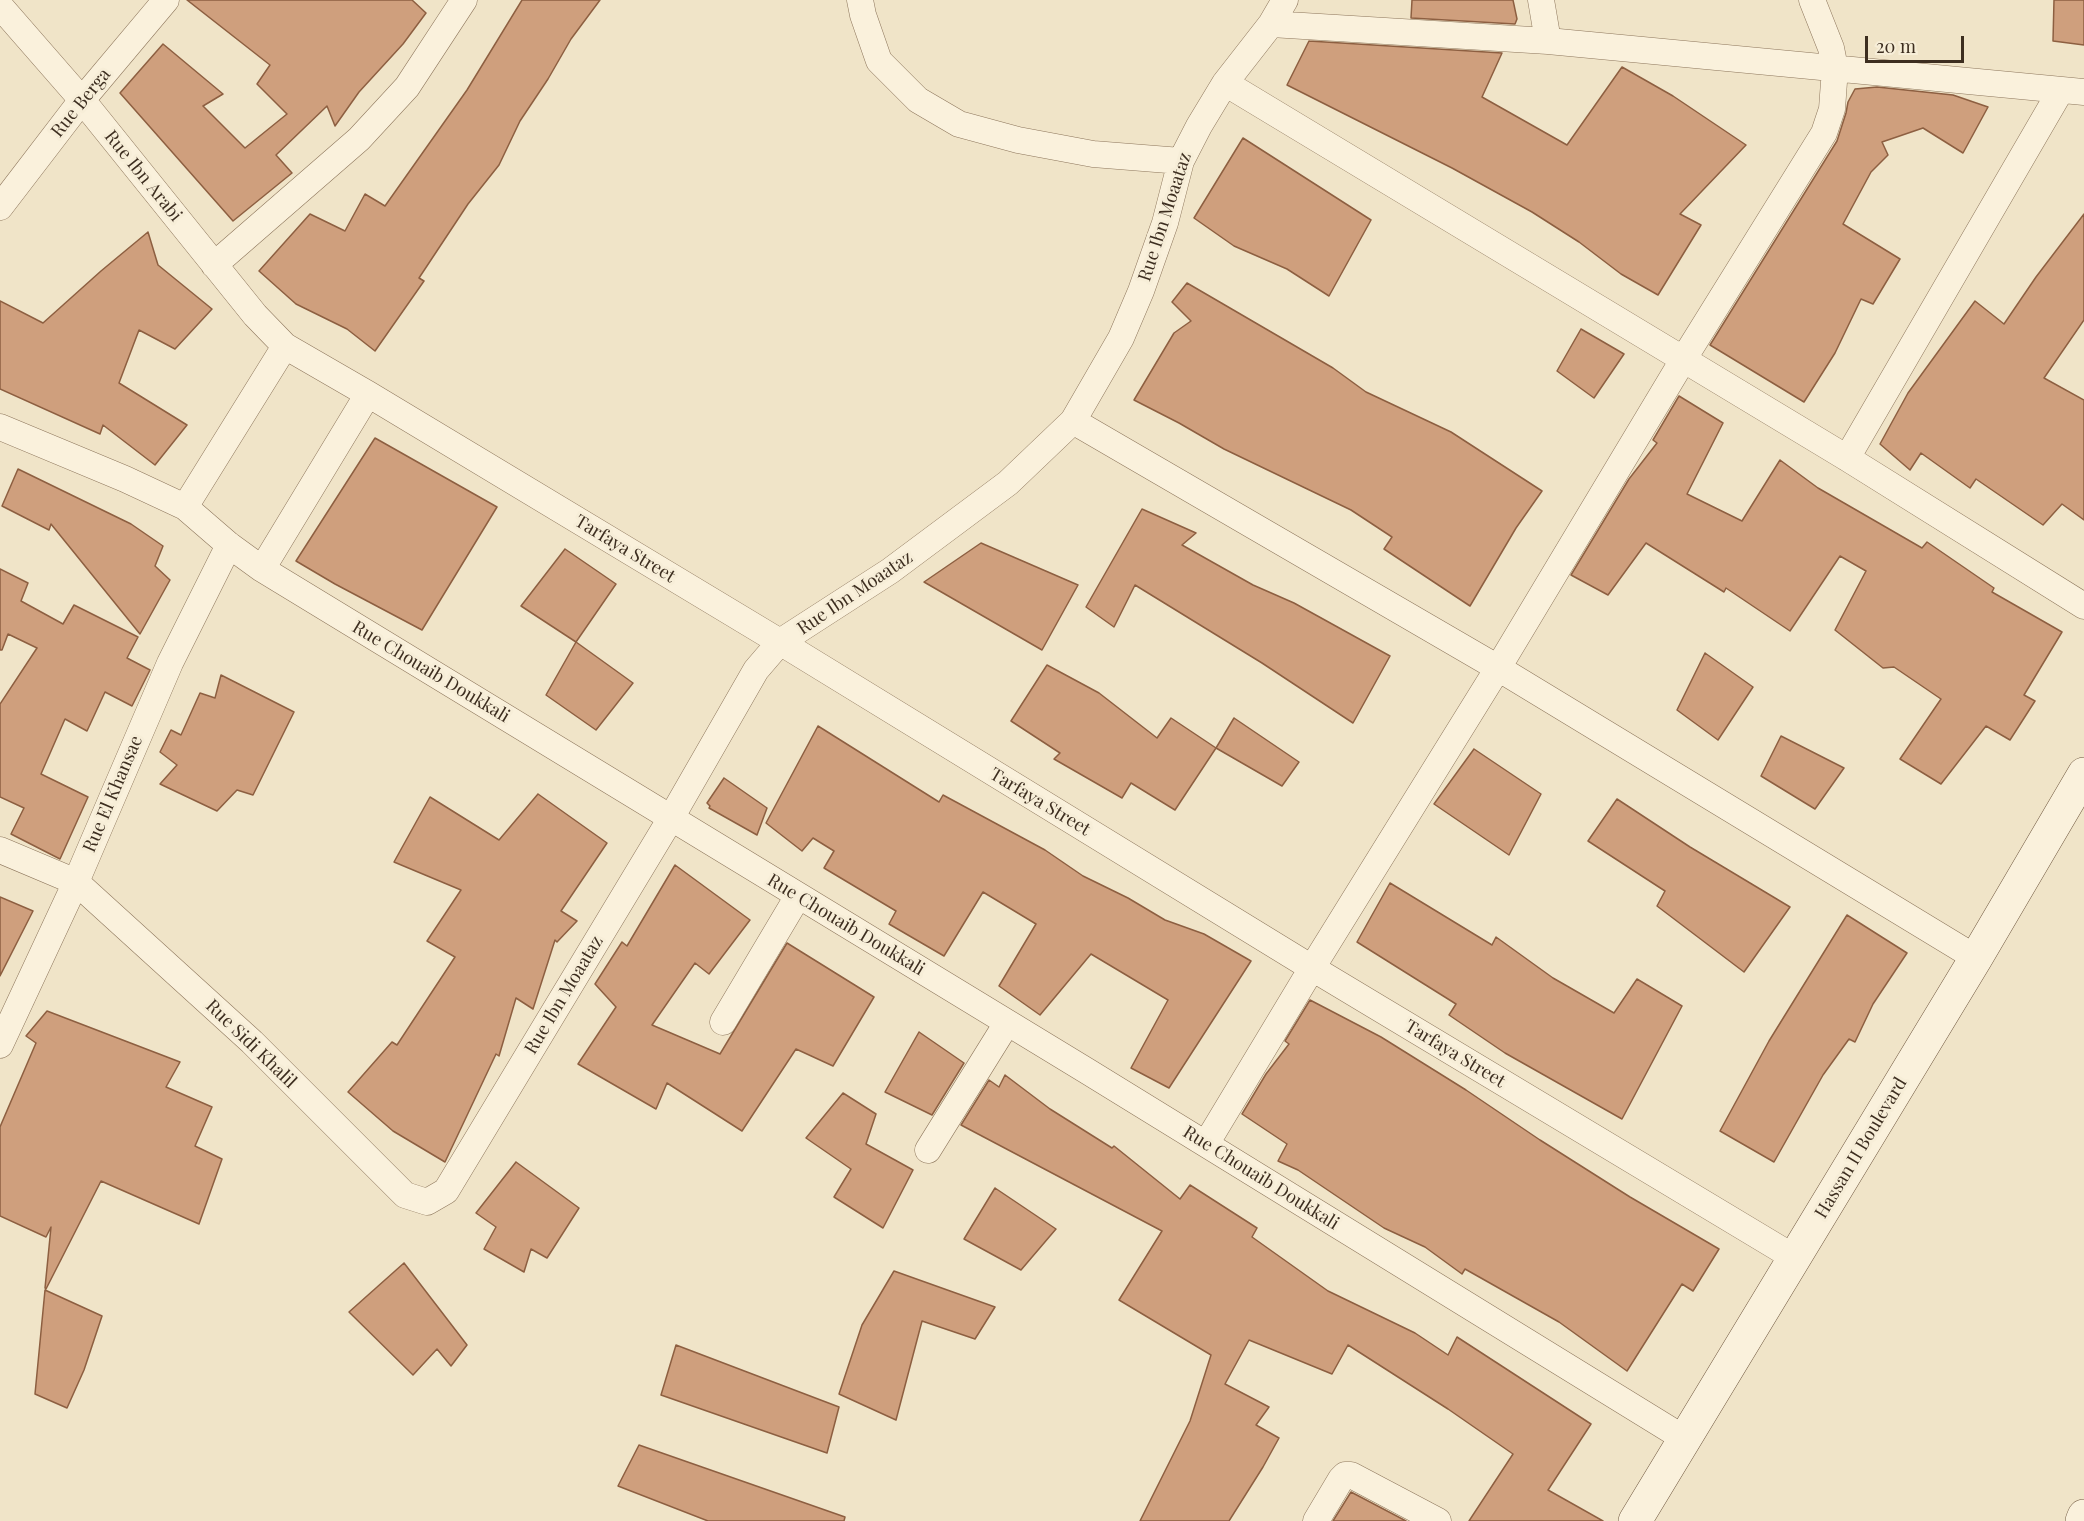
<!DOCTYPE html>
<style>
body{margin:0}
#map{position:relative;width:2084px;height:1521px;overflow:hidden;background:#f0e4c8;font-family:"Playfair Display",serif}
canvas{display:block}
.scale{position:absolute;left:1865px;top:36px;width:99px;height:27px;box-sizing:border-box;border:3px solid #3d2e20;border-top:0;padding-left:8px;font-size:18px;line-height:21px;white-space:nowrap;color:#3d2e20;-webkit-text-stroke:4px #f7eed8;paint-order:stroke}
</style>
<div id="map">
<canvas width="2084" height="1521"></canvas>
<div class="scale">20 m</div>
</div>
<script>
const ctx = document.querySelector('canvas').getContext('2d');
ctx.lineJoin = 'round';
function fill(path, color) { ctx.fillStyle = color; ctx.fill(path, 'evenodd'); }
const poly = rows => new Path2D(rows.map(r => 'M' + r).join(''));
function strokePath(path, color, width, dash) { ctx.strokeStyle = color; ctx.lineWidth = width; ctx.lineCap = dash ? 'butt' : 'round'; ctx.setLineDash(dash || []); ctx.stroke(path); }
function write(font, color, halo, rows, align = 'center') {
  ctx.font = font + ' "Playfair Display",serif'; ctx.lineWidth = 6; ctx.setLineDash([]); ctx.textBaseline = 'middle'; ctx.strokeStyle = halo; ctx.fillStyle = color; for (const [text, x, y, turn = 0] of rows) {
    ctx.save(); ctx.translate(x, y); ctx.rotate((+turn || 0) * Math.PI / 180); ctx.textAlign = isNaN(turn) ? turn : align; if (halo) ctx.strokeText(text, 0, 0); ctx.fillText(text, 0, 0); ctx.restore();
  }
}
const building = poly([
 [187,0,412,0,426,13,403,44,359,92,335,126,327,106,276,155,292,173,233,221,120,93,163,44,223,94,203,106,245,148,287,114,257,84,270,65,187,0],
 [522,0,600,0,571,39,548,79,520,121,499,165,468,204,419,278,424,281,375,351,347,329,296,304,259,271,310,214,345,231,365,194,385,206,467,90,522,0],
 [1412,0,1513,0,1517,19,1515,24,1411,18,1412,0],
 [2054,0,2084,0,2084,45,2053,41,2054,0],
 [1309,41,1502,53,1482,97,1567,145,1622,67,1673,96,1746,145,1680,214,1701,225,1658,295,1621,274,1579,242,1532,212,1452,168,1287,85,1309,41],
 [1877,87,1953,95,1988,107,1963,153,1923,128,1882,142,1888,155,1871,172,1843,224,1900,259,1873,304,1861,299,1835,353,1804,402,1710,345,1837,141,1846,113,1848,102,1855,89,1877,87],
 [1243,138,1371,220,1329,296,1287,269,1234,246,1194,218,1243,138],
 [2084,214,2084,320,2044,378,2084,400,2084,520,2062,504,2043,525,1976,479,1970,488,1921,453,1910,470,1880,444,1908,393,1975,301,2004,324,2036,277,2084,214],
 [148,232,158,265,212,309,175,349,139,330,119,383,187,425,155,465,103,425,100,434,0,389,0,301,43,323,101,271,148,232],
 [1187,283,1333,368,1366,392,1451,432,1542,491,1516,528,1470,606,1384,549,1392,537,1351,510,1224,449,1179,423,1134,400,1174,333,1191,321,1172,302,1187,283],
 [1581,329,1624,354,1594,398,1557,371,1581,329],
 [1679,396,1723,423,1687,494,1742,521,1780,460,1818,488,1922,548,1927,542,1994,588,1992,592,2062,632,2024,695,2035,701,2010,740,1986,726,1941,784,1900,759,1941,699,1894,667,1883,668,1835,630,1866,571,1840,556,1790,631,1726,588,1724,592,1646,543,1608,595,1571,575,1629,479,1657,443,1653,440,1679,396],
 [375,438,497,507,422,630,335,584,296,561,375,438],
 [18,469,131,524,163,546,155,566,170,580,140,634,51,524,49,530,2,506,18,469],
 [1142,509,1196,533,1182,545,1253,585,1294,603,1390,656,1353,723,1262,663,1135,585,1114,627,1086,607,1142,509],
 [981,543,1078,585,1042,650,924,582,981,543],
 [565,549,616,584,576,642,521,606,565,549],
 [0,569,28,583,21,601,63,624,74,605,138,637,127,658,150,670,132,706,105,692,87,731,65,719,41,774,88,797,60,859,11,834,24,808,0,797,0,704,37,648,8,634,2,650,0,650,0,569],
 [576,642,633,683,596,730,546,695,576,642],
 [1705,653,1753,687,1718,740,1677,710,1705,653],
 [1047,665,1099,693,1157,738,1171,718,1216,748,1175,810,1131,783,1122,798,1054,759,1060,753,1011,721,1047,665],
 [221,675,294,712,253,795,237,790,217,811,160,784,177,765,160,752,171,730,181,735,200,693,215,698,221,675],
 [1234,718,1299,762,1282,786,1216,748,1234,718],
 [818,726,939,802,943,795,1045,850,1083,876,1128,898,1165,920,1204,934,1251,961,1169,1088,1131,1068,1168,1000,1091,954,1040,1015,999,986,1036,924,983,892,944,956,889,924,896,911,824,868,834,851,813,838,802,851,766,823,818,726],
 [1781,736,1844,768,1815,809,1761,776,1781,736],
 [1474,749,1541,794,1509,855,1434,804,1474,749],
 [724,778,767,808,757,835,709,808,710,806,707,803,724,778],
 [538,794,607,843,561,911,577,921,557,942,555,940,533,1009,516,998,499,1056,496,1054,445,1162,393,1131,348,1092,392,1042,397,1045,455,957,427,941,461,890,394,862,430,797,499,840,538,794],
 [1617,799,1690,847,1790,907,1744,972,1657,906,1665,891,1588,841,1617,799],
 [675,865,750,920,709,974,695,963,652,1025,720,1054,787,943,874,997,833,1066,796,1049,742,1131,667,1083,656,1109,578,1064,616,1007,595,984,622,942,627,946,675,865],
 [1390,883,1492,945,1496,937,1553,978,1614,1013,1637,979,1682,1006,1622,1119,1505,1053,1449,1015,1456,1004,1357,942,1390,883],
 [0,897,33,911,0,976,0,897],
 [1847,915,1907,953,1873,1004,1855,1042,1849,1039,1823,1075,1774,1162,1720,1131,1769,1041,1847,915],
 [1310,1000,1381,1037,1466,1090,1540,1140,1630,1197,1719,1249,1693,1291,1682,1284,1627,1371,1559,1322,1465,1269,1462,1274,1425,1247,1384,1228,1298,1170,1278,1161,1287,1144,1242,1114,1266,1074,1289,1044,1285,1041,1310,1000],
 [47,1011,180,1062,166,1087,212,1107,195,1146,222,1159,199,1224,101,1181,46,1289,45,1288,51,1227,46,1237,0,1216,0,1127,36,1043,26,1036,47,1011],
 [919,1032,964,1063,932,1115,885,1092,919,1032],
 [1005,1075,1050,1109,1112,1148,1114,1146,1180,1199,1190,1185,1257,1228,1252,1237,1328,1291,1415,1333,1448,1355,1457,1337,1591,1424,1548,1490,1603,1521,1469,1521,1513,1454,1448,1409,1348,1345,1332,1374,1249,1340,1225,1384,1269,1407,1256,1425,1279,1438,1263,1467,1229,1521,1140,1521,1190,1421,1211,1355,1119,1300,1162,1231,961,1125,989,1080,999,1087,1005,1075],
 [843,1093,876,1114,866,1144,913,1170,883,1228,834,1197,851,1169,806,1138,843,1093],
 [516,1162,579,1208,547,1258,531,1249,524,1272,484,1249,496,1227,476,1213,516,1162],
 [995,1188,1056,1229,1021,1270,964,1239,995,1188],
 [404,1263,467,1345,451,1366,437,1349,413,1375,349,1312,404,1263],
 [894,1271,995,1307,975,1339,922,1321,896,1420,839,1394,862,1325,894,1271],
 [45,1290,102,1316,84,1370,67,1408,35,1394,45,1290],
 [676,1345,839,1407,827,1453,661,1395,676,1345],
 [639,1445,845,1517,844,1521,708,1521,618,1486,639,1445],
 [1351,1492,1406,1521,1333,1521,1351,1492]
]);
const street = poly([
 [860,0,863,15,879,61,918,100,959,124,1018,140,1093,154,1181,161],
 [1541,0,1548,41],
 [0,6,82,100,255,315,285,346,368,394,780,642,1312,968,1795,1258],
 [1271,24,1548,41,2084,92],
 [1225,83,1847,458,2084,606],
 [0,207,82,100,166,0],
 [214,265,359,139,407,87,464,0],
 [1073,421,1498,668,1976,958],
 [0,427,125,479,185,507,229,545,262,569,1087,1071,1685,1439],
 [1847,458,2061,90],
 [185,507,285,346],
 [262,569,368,394],
 [0,850,76,882,252,1042,405,1195,427,1202,446,1191,671,818,756,670,780,642,890,571,1008,483,1073,421,1121,338,1141,291,1165,223,1181,161,1199,126,1225,83,1271,24,1285,0],
 [723,1022,798,896],
 [0,1045,76,882,170,663,229,545],
 [1206,1144,1312,968,1498,668,1683,360,1824,133,1832,109,1835,68,1831,48,1812,0],
 [928,1150,1007,1023],
 [1316,1521,1341,1479,1345,1475,1351,1475,1438,1521]
]);
const secondary = poly([
 [1635,1521,1976,958,2084,774],
 [2082,1521,2084,1516]
]);
const streetNames = [
 ["Rue Berga",81,103,-51],
 ["Rue Ibn Arabi",143,176,51],
 ["Rue Ibn Moaataz",1165,217,-72],
 ["Tarfaya Street",625,549,31],
 ["Rue Ibn Moaataz",855,593,-34],
 ["Rue Chouaib Doukkali",431,672,31],
 ["Rue El Khansae",113,794,-67],
 ["Tarfaya Street",1040,802,31],
 ["Rue Chouaib Doukkali",846,925,31],
 ["Rue Ibn Moaataz",564,995,-59],
 ["Rue Sidi Khalil",251,1044,44],
 ["Tarfaya Street",1455,1054,31],
 ["Hassan II Boulevard",1861,1148,-59],
 ["Rue Chouaib Doukkali",1261,1178,32]
];
fill(building, '#cf9f7d');
strokePath(building, '#8d5f41', 1.5);
strokePath(street, '#8d765c', 27);
strokePath(secondary, '#6f573f', 34);
strokePath(street, '#faf1dc', 26);
strokePath(secondary, '#faf1dc', 33);
write('18px', '#3d2e20', '#f7eed8', streetNames);
</script>
